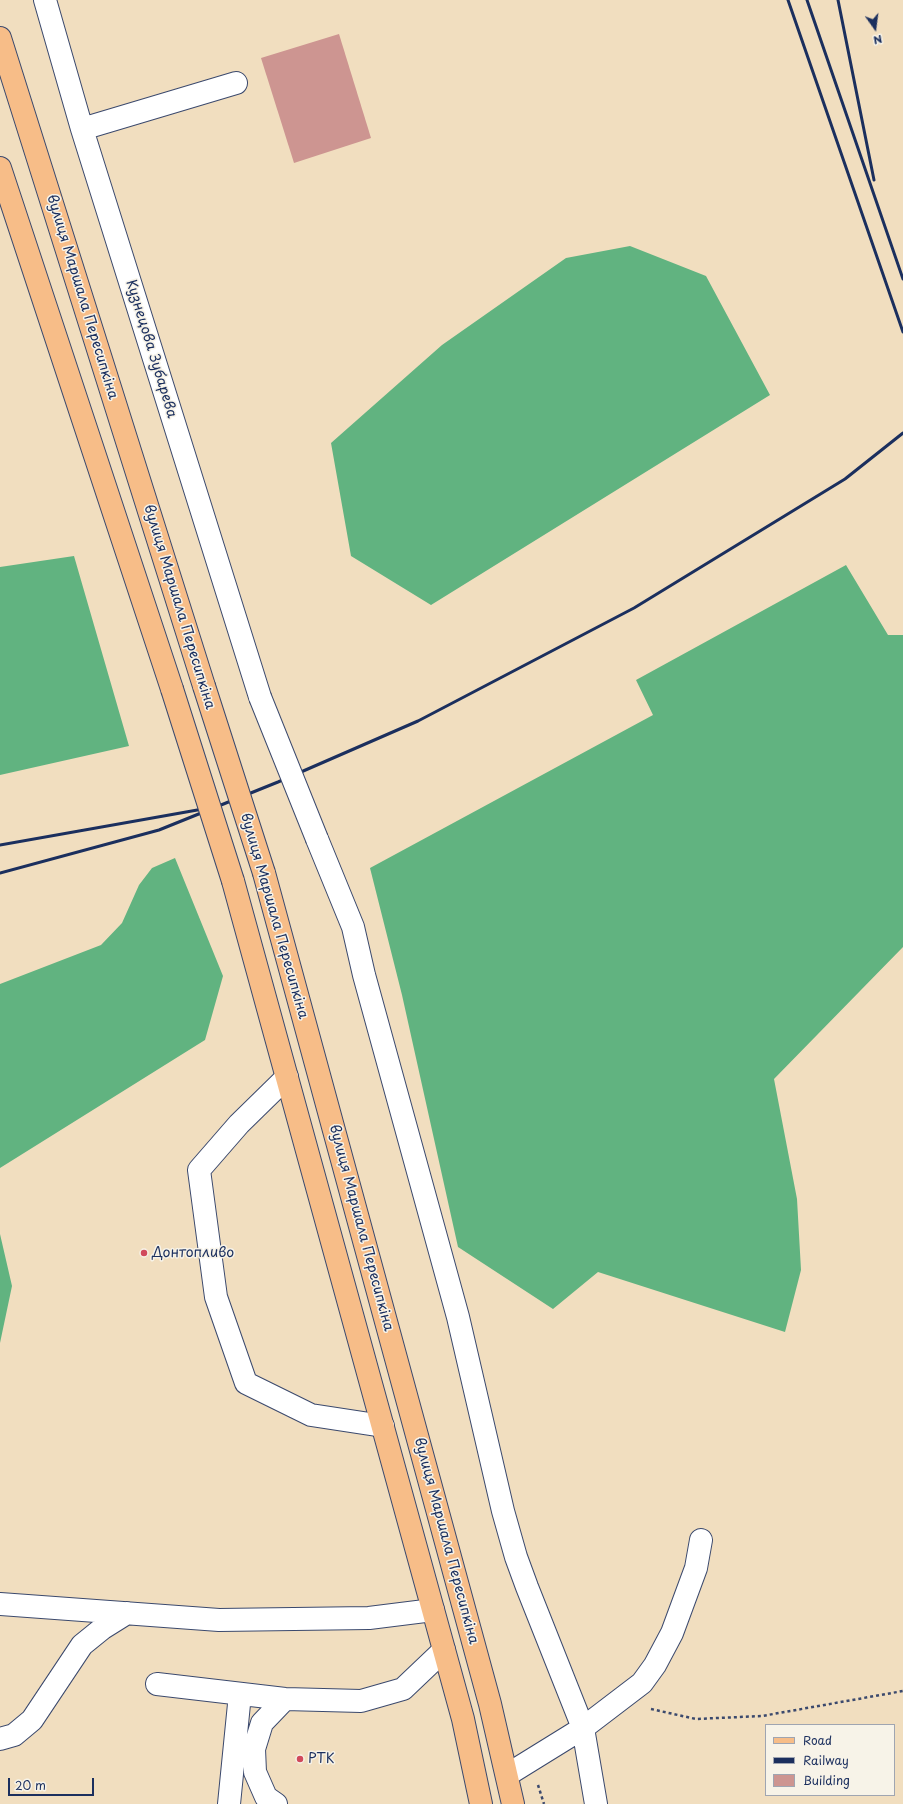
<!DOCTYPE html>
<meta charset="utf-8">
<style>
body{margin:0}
#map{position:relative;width:903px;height:1804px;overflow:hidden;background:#f1debf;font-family:"Playpen Sans",sans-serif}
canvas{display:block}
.legend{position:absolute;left:765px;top:1724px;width:130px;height:72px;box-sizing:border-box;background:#f7f3e8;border:1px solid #9fa5b1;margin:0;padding:5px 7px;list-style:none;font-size:12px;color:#1b2f5e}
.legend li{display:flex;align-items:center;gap:8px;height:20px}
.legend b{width:20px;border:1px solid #9fa5b1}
.north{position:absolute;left:855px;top:8px;width:40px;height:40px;-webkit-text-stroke:3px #f7f3e8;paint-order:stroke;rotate:166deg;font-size:11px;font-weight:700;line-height:16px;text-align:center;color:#1b2f5e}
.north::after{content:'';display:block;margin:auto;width:14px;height:18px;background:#1b2f5e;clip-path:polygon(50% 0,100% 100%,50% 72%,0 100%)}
.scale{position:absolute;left:8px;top:1778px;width:86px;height:18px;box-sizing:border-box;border:2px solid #1b2f5e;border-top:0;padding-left:5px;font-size:12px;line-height:14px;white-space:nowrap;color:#1b2f5e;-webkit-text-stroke:3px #f7f3e8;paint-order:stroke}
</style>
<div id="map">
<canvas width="903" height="1804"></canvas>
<ul class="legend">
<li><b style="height:5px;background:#f7bd88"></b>Road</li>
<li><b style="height:5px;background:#1b2f5e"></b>Railway</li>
<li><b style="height:11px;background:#cd9591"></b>Building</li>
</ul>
<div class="north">N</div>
<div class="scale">20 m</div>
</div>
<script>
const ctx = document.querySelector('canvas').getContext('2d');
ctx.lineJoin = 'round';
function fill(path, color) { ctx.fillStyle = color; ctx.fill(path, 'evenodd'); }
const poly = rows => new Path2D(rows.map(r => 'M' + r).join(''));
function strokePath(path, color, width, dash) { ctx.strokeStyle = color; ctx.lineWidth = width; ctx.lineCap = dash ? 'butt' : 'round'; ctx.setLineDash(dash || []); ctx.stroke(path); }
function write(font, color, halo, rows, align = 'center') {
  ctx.font = font + ' "Playpen Sans",sans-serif'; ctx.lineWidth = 3; ctx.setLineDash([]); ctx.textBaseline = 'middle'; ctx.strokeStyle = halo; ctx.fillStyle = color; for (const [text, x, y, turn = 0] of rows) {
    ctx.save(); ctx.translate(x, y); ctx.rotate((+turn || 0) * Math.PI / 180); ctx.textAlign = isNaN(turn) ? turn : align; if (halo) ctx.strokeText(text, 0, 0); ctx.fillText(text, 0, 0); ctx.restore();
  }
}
const forest = poly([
 [630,246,706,276,770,395,431,605,351,556,331,443,442,345,566,258],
 [74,556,129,746,0,775,0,567],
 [846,565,888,635,903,635,903,947,774,1079,797,1199,801,1270,785,1332,598,1272,553,1309,458,1247,402,995,370,868,653,715,636,680],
 [175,858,223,976,205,1040,0,1168,0,984,101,945,122,923,139,885,152,868],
 [0,1234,12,1286,0,1343]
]);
const building = poly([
 [339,34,371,138,294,163,261,58]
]);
const path = poly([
 [651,1709,696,1719,762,1716,903,1691],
 [538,1785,544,1804]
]);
const minor = poly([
 [45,0,82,129,260,697],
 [82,129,236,83],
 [317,839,353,927,364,975,458,1317,503,1511,516,1557,527,1587,583,1728,596,1804],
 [287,1077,239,1124,199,1170,216,1297,246,1383,311,1415,383,1426],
 [0,1604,219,1620,369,1618,433,1610],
 [157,1684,285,1699,361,1701,403,1689,444,1650],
 [0,1739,14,1735,32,1720,82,1645,103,1628,127,1613],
 [507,1775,583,1728,642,1683,655,1665,672,1633,696,1568,701,1540],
 [229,1804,240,1694],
 [276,1804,266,1797,255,1772,254,1749,262,1723,285,1699]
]);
const major = poly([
 [0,38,204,686],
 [0,168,172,689],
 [264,873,490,1704,513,1804],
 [233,881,463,1719,481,1804]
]);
const rail = poly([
 [788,0,903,332],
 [807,0,903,279],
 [838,0,874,180],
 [0,845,203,809],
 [0,873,159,830,278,782,418,721,634,608,845,479,903,433]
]);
const minorBridge = poly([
 [260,697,317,839]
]);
const majorBridge = poly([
 [204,686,264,873],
 [172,689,233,881]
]);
const markers = [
 [144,1253,4,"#d1495b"],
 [300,1759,4,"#d1495b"]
];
const streetNames = [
 ["вулиця Маршала Пересипкіна",82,297,73],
 ["Кузнецова Зубарева",151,349,73],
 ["вулиця Маршала Пересипкіна",179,607,73],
 ["вулиця Маршала Пересипкіна",274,916,74],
 ["вулиця Маршала Пересипкіна",361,1228,75],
 ["вулиця Маршала Пересипкіна",446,1541,75]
];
const poiNames = [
 ["Донтопливо",152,1253],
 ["РТК",308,1759]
];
fill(forest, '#61b380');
fill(building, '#cd9591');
strokePath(minor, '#3b496d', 24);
strokePath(major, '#3b496d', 24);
strokePath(path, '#3b496d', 2.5, [3, 3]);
strokePath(minor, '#fff', 22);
strokePath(major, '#f7bd88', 22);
strokePath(rail, '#1b2f5e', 3);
strokePath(minorBridge, '#3b496d', 24, []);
strokePath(majorBridge, '#3b496d', 24, []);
strokePath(minorBridge, '#fff', 22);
strokePath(majorBridge, '#f7bd88', 22);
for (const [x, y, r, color] of markers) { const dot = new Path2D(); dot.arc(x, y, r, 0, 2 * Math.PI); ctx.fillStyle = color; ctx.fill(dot); strokePath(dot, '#f7f3e8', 1.5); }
write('14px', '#1b2f5e', '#f7f3e8', streetNames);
write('14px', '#1b2f5e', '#f7f3e8', poiNames, 'left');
</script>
